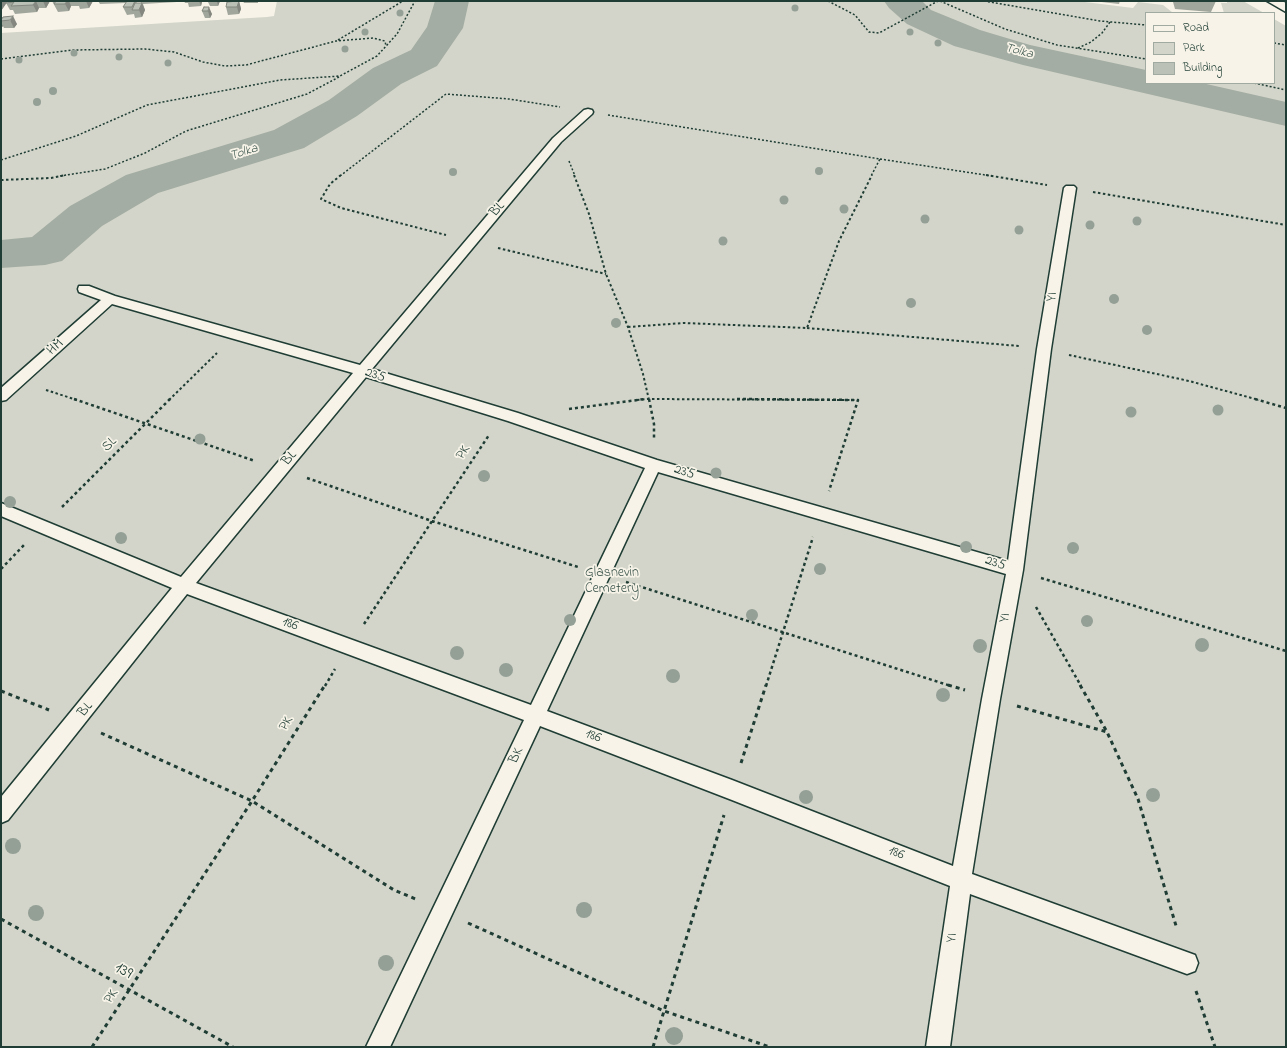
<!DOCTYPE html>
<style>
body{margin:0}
#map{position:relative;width:1287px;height:1048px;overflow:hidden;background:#f7f3e8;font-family:"Indie Flower",sans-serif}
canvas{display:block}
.frame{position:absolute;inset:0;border:2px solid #1f3d34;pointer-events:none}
.legend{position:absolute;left:1145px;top:12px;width:130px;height:72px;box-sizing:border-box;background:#f7f3e8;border:1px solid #a1aaa0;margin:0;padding:5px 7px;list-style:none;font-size:12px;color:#1f3d34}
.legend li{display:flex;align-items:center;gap:8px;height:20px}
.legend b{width:20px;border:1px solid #a1aaa0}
</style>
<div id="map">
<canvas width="1287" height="1048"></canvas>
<div class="frame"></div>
<ul class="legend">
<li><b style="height:5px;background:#f7f3e8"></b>Road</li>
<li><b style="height:11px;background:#d3d5ca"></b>Park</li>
<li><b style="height:11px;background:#bbc1b6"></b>Building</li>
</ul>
</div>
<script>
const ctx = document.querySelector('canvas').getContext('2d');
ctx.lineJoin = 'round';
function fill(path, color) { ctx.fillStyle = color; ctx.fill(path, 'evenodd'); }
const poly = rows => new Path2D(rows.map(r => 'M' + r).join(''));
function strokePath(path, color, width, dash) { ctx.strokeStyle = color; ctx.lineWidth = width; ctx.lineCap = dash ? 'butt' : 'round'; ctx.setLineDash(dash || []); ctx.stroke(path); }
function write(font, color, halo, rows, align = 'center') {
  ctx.font = font + ' "Indie Flower",sans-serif'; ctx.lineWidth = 3.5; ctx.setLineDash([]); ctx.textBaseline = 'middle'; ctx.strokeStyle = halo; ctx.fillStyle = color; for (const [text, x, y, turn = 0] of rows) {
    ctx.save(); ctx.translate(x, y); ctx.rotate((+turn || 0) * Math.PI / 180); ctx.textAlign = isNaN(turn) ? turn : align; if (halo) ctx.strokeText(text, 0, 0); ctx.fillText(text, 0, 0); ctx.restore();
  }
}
const green = poly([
 [277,1,1077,1,1133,8,1138,2,1163,5,1172,12,1183,13,1146,13,1146,81,992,44,985,52,1194,96,1286,123,1286,1047,1,1047,1,33,267,17,274,16],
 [1227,1,1243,1,1264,13,1224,13,1221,3,1227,3],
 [1274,19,1286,26,1286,112,1156,83,1274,83]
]);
const river = poly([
 [435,1,469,1,463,28,437,66,401,84,357,116,304,148,158,193,102,226,62,261,45,265,1,268,1,240,32,237,70,206,126,175,274,130,329,100,373,68,411,50,427,27,435,1],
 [884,1,922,1,931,10,980,30,1030,45,1146,70,1146,83,1202,83,1286,102,1286,126,1023,65,954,46,907,24,889,8,884,1]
]);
const pathFar3 = poly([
 [828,1,855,15,869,32,879,33,938,1],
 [940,1,1005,29,1057,45,1146,59],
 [984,1,1100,21,1146,25],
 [338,40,403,1],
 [1274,43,1286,45],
 [1078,48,1091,42,1102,33,1110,22],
 [1,59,72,50,145,49,174,52,203,62,225,66,246,65,336,41,373,38,385,41,386,46],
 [1254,83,1286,90],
 [608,115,880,159,871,176],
 [880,159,992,176],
 [1,160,76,136,147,105,280,80,340,76,377,56,397,34,415,1],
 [569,161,575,176],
 [60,176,105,169,145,153,186,131,307,94,339,77],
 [340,176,446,94,509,99,560,107]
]);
const pathFar2 = poly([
 [341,175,330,184,321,199,341,208,446,235],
 [574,175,589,214,606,274,628,327,643,374,649,400],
 [986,175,1047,185],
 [1,180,51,178,66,175],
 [1093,192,1286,225],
 [498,248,606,274],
 [628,327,684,323,807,328,839,241,872,175],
 [807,328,1019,346],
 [1069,355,1189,381,1259,400],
 [46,390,77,400],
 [169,400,217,353],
 [637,400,648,399,858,400]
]);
const pathFar1 = poly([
 [74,399,255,461],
 [649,399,654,424,654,440],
 [737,399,858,400,829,491],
 [1255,399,1286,408],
 [569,409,645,399],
 [307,478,432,521,578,567],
 [62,507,170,399],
 [1,569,24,545],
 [1041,578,1286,651],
 [626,582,951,686],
 [1036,607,1081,686],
 [364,624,489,435],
 [325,686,335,669],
 [766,686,813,537]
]);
const path = poly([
 [948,685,965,690],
 [1080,685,1107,732,1138,799,1177,929],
 [1,691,49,710],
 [1017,706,1107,732],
 [101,733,252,801,394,890,418,900],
 [741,763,766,685],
 [1,919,233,1047],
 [468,923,664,1011,770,1047],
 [1196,991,1215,1047],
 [92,1047,252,801,325,685],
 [653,1047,724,815]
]);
const service = poly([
 [588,109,592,110,593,112,592,114,561,142,372,369,518,413,657,460,1008,561,1037,349,1064,188,1066,186,1074,186,1076,188,1051,349,1023,570,1000,699,972,874,1195,955,1198,963,1195,971,1187,974,970,894,950,1047,926,1047,950,886,732,800,540,726,390,1047,366,1047,524,720,187,594,8,820,1,823,1,797,172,588,1,516,1,503,181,577,353,373,112,304,6,400,1,401,1,388,101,300,79,292,78,289,79,286,89,286,115,296,360,365,553,138,584,110,588,109],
 [366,377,508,421,645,468,531,705,196,583,366,377],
 [658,472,1006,574,982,699,953,866,732,780,547,711,658,472]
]);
const minor = poly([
 [1267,1,1282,1,1286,3,1286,12,1267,1]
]);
const trees = [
 [795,8,3.5],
 [400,13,3.5],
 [365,32,3.5],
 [910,32,3.5],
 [938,43,3.5],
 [345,49,3.5],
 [74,53,3.5],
 [119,57,3.5],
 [19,60,3.5],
 [168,63,3.5],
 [53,91,4],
 [37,102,4],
 [819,171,4],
 [453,172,4],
 [784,200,4.5],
 [844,209,4.5],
 [925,219,4.5],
 [1137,221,4.5],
 [1090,225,4.5],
 [1019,230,4.5],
 [723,241,4.5],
 [1114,299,5],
 [911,303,5],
 [616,323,5],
 [1147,330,5],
 [1218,410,5.5],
 [1131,412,5.5],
 [200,439,5.5],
 [716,473,5.5],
 [484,476,6],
 [10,502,6],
 [121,538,6],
 [966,547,6],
 [1073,548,6],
 [820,569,6],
 [752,615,6],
 [570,620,6],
 [1087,621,6],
 [1202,645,7],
 [980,646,7],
 [457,653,7],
 [506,670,7],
 [673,676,7],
 [943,695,7],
 [1153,795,7],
 [806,797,7],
 [13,846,8],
 [584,910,8],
 [36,913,8],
 [386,963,8],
 [674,1036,9]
];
const wall = poly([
 [1,1,50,1,46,8,39,8,37,12,15,14,13,10,10,10,6,3,1,11],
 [52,1,93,1,89,8,80,9,79,6,71,6,69,11,58,12],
 [98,1,136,1,137,3,141,3,140,1,178,1,177,2,143,4,145,10,142,17,135,18,134,14,127,15,123,7,126,3,100,4],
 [184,1,220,1,218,6,210,6,208,2,202,2,201,6,189,7,188,3,185,3],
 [239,1,241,9,239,14,228,15,226,7],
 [243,1,258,1,258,3,244,3],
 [1093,1,1120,1,1119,4],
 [1166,1,1216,1,1211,12,1175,9,1173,2,1166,2],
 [204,7,212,14,210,18,205,18,202,11],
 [3,17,17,24,14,28,4,28,3,26,1,28,1,18,2,19]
]);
const shadedWall = poly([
 [1,1,8,1,1,11],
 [36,1,39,8,37,12,33,5],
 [43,1,50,1,46,8],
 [67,1,69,1,71,6,69,11,65,4],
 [86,1,93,1,89,8],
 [199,1,202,1,202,2,201,6],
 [217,1,220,1,218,6],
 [239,1,241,9,239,14,237,7],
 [142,3,145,10,142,17,139,10],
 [209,7,212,14,210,18,208,11],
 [13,16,17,24,14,28,10,20],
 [1,23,3,26,1,28]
]);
const building = poly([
 [7,1,36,1,33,5,11,6,14,2,6,3,7,1],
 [56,1,67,1,65,4,54,4,56,1],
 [127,1,135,1,132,7,123,7,127,1],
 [239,1,237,7,226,7,227,2,239,1],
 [135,3,142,3,139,10,132,10,135,3],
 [204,7,209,7,208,11,202,11,204,7],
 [13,16,10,20,1,21,1,20,3,17,13,16]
]);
const farWaternames = [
 ["Tolka",1019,52,15],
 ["Tolka",244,153,-17]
];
const streetNames = [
 ["BL",498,210,-50],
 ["YI",1053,297,-81],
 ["HM",56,348,-42],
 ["235",375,376,17],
 ["SL",110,445,-45],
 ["PK",464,453,-56],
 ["BL",290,459,-50],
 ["235",684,473,16],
 ["235",995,564,16],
 ["YI",1006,618,-79],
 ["186",290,625,20],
 ["BL",86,710,-51],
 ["PK",287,724,-58],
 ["186",593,737,21],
 ["BK",517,756,-65],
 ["186",896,854,22],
 ["YI",953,938,-82],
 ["PK",112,997,-56]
];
const parkNames = [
 ["Glasnevin",612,574],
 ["Cemetery",612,590]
];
const nearStreetnames = [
 ["139",123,972,29]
];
fill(green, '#d3d5ca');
fill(river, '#a4ada3');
strokePath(service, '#1f3d34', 3);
strokePath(minor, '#1f3d34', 3);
strokePath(pathFar3, '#1f3d34', 1.5, [2, 2]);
strokePath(pathFar2, '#1f3d34', 2, [2.5, 2.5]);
strokePath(pathFar1, '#1f3d34', 2.5, [3, 3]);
strokePath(path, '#1f3d34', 3, [4, 4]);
fill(service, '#f7f3e8');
fill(minor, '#f7f3e8');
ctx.fillStyle = '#949f96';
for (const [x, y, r] of trees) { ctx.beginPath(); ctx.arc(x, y, r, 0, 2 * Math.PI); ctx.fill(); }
fill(wall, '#a1a69d');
fill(shadedWall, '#83877f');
fill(building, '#bbc1b6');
strokePath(building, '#83877f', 1);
write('italic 13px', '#405950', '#f7f3e8', farWaternames);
write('14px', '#1f3d34', '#f7f3e8', streetNames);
write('14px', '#435b52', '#f7f3e8', parkNames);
write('17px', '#1f3d34', '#f7f3e8', nearStreetnames);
</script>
